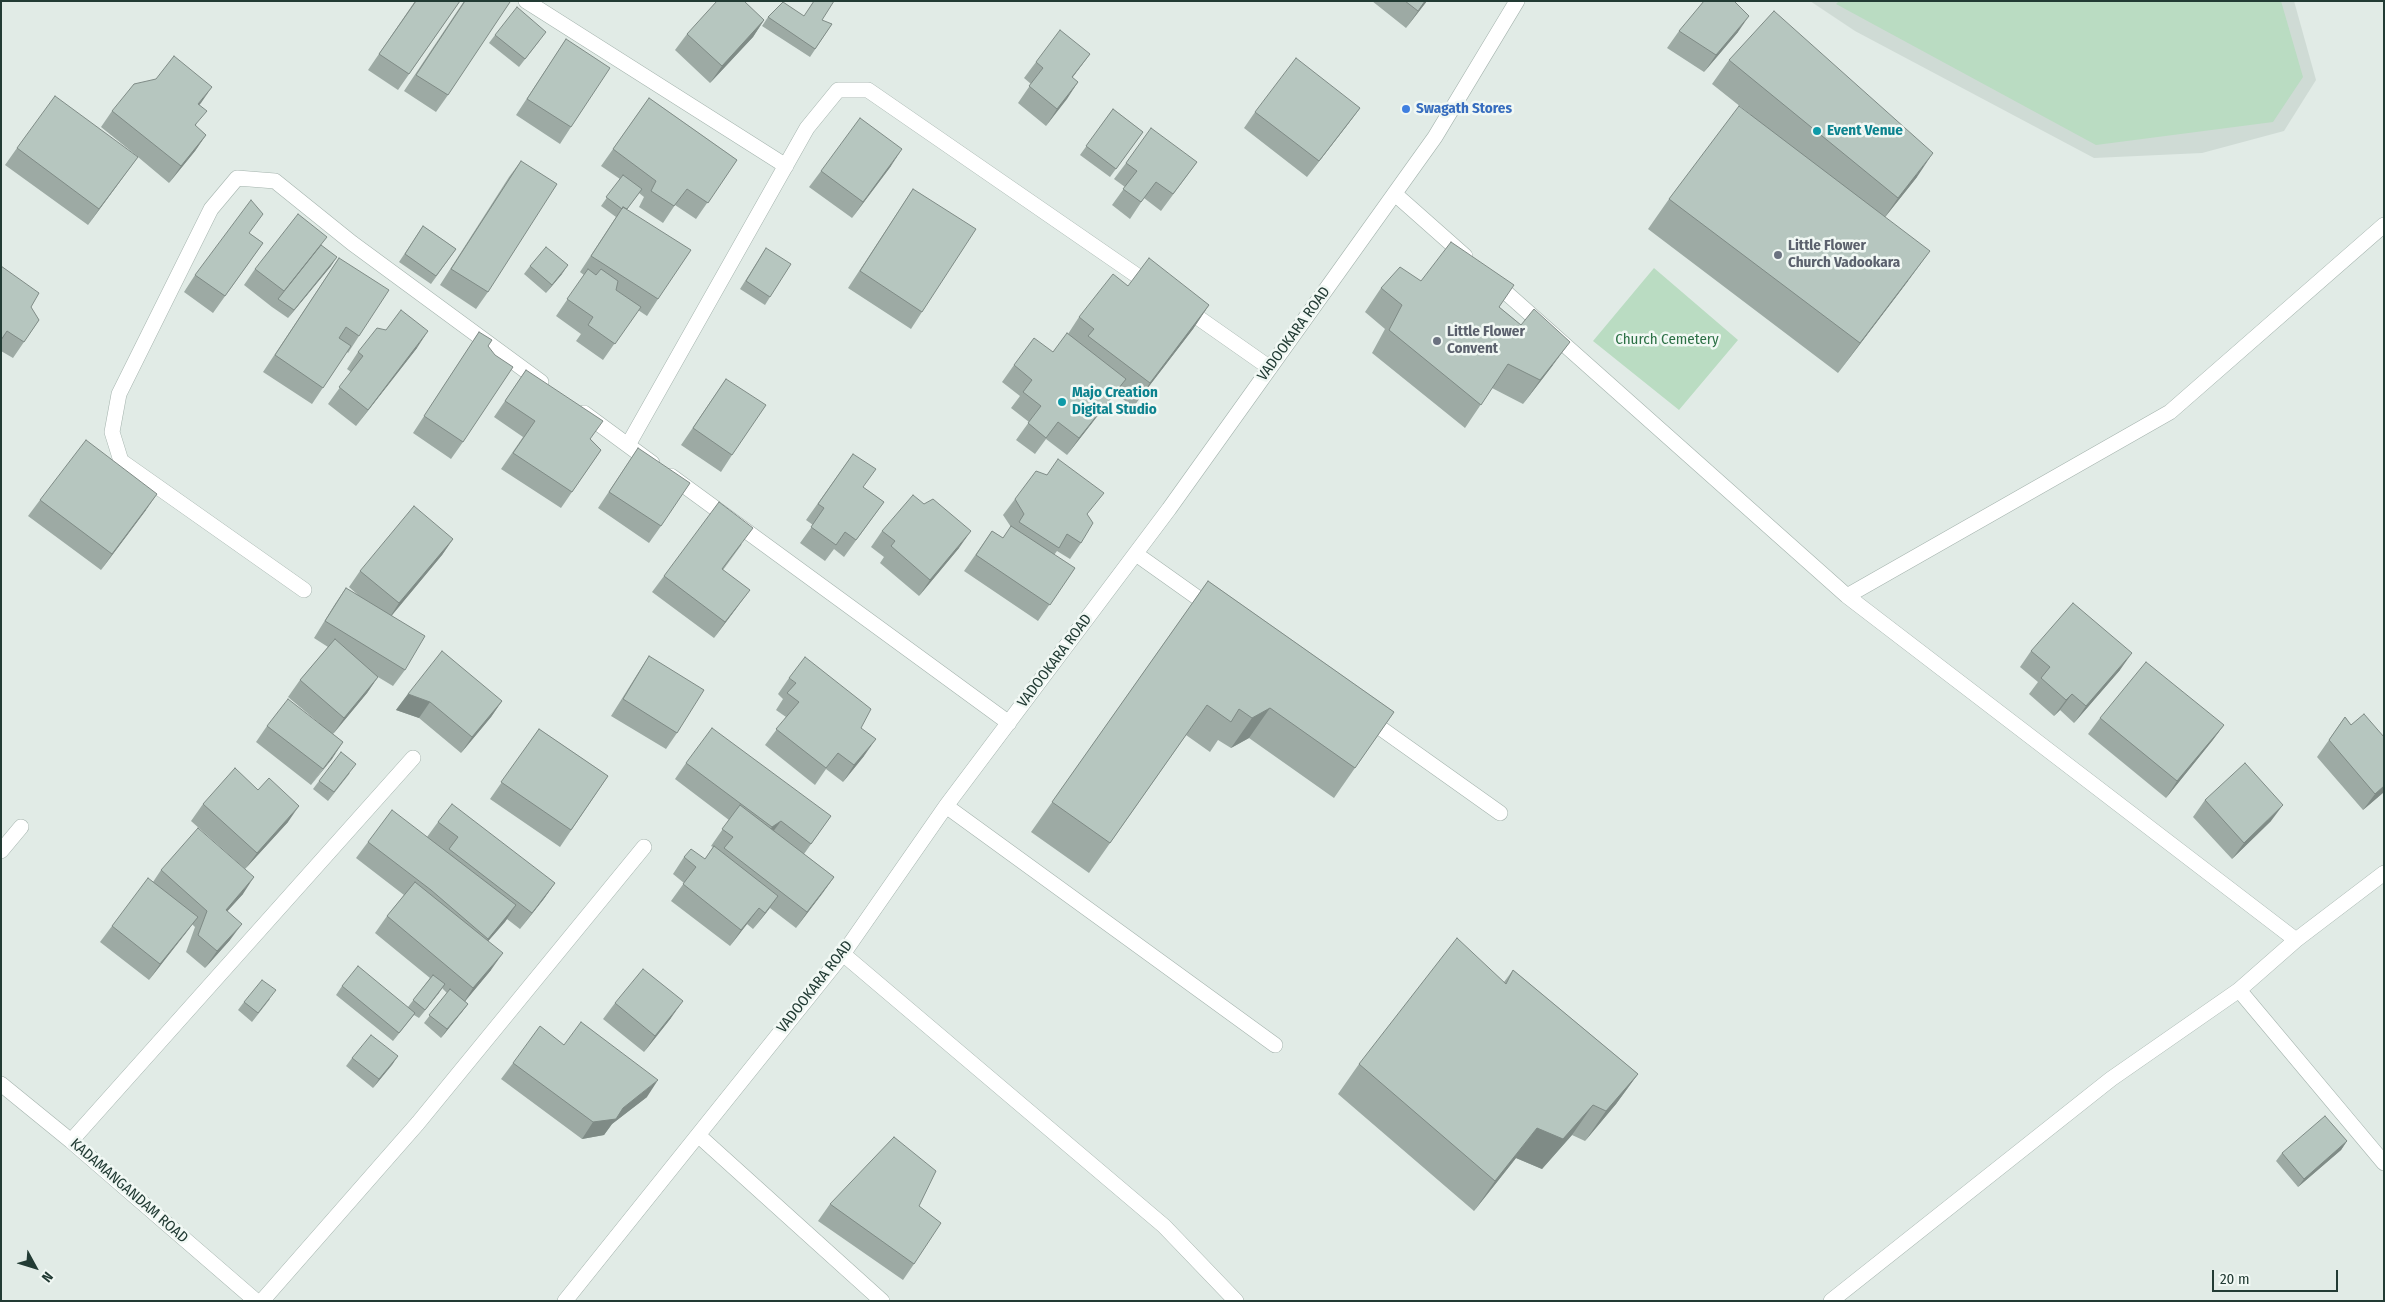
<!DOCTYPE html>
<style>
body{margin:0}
#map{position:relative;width:2385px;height:1302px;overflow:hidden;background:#e1ebe6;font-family:"Fira Sans Condensed",sans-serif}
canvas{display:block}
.frame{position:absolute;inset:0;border:2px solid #223b34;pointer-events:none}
.north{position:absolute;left:10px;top:1242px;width:50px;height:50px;-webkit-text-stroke:4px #f1f8f4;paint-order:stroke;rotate:129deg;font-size:14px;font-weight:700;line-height:20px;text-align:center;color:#223b34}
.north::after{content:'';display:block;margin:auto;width:18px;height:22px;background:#223b34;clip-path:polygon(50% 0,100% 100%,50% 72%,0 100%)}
.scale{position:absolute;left:2212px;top:1270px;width:126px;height:22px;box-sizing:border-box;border:2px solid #223b34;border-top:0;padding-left:6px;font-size:15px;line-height:18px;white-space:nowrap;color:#223b34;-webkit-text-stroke:4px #f1f8f4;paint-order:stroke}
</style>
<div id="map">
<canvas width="2385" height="1302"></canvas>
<div class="frame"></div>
<div class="north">N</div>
<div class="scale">20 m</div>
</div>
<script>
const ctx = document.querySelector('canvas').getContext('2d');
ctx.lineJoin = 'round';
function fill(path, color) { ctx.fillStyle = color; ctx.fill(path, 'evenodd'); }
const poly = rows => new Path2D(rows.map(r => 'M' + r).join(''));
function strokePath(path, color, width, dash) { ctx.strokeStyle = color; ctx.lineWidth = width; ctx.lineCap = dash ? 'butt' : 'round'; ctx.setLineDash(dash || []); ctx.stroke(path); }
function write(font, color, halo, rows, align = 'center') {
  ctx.font = font + ' "Fira Sans Condensed",sans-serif'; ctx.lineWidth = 5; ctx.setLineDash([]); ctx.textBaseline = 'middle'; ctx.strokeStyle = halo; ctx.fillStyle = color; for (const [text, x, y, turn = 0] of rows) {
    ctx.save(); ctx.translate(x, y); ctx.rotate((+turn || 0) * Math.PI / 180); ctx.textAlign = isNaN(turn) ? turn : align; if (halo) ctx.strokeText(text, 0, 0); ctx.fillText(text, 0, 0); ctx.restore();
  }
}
const built = poly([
 [1810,1,2294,1,2316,80,2284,131,2202,153,2094,158,1855,31]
]);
const green = poly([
 [1839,1,2281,1,2303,77,2273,122,2096,145,1836,4],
 [1654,268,1738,340,1679,410,1593,341]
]);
const minor = poly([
 [526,1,786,166],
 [1395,194,1465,256],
 [1493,281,1847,596],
 [1183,307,1270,368],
 [584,413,652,463],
 [628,445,807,128,838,90,868,90,1152,286],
 [671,476,1009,723],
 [1136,554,1212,608],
 [304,590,121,461,112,432,119,394,211,209,237,178,275,181,352,243,541,382],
 [1365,717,1500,813],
 [946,806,1275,1045],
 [1,851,21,827],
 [2296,940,1847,596,2170,412,2384,225],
 [843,954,1164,1226,1236,1301],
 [2239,990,2384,1163],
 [1,1084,71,1141,256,1301],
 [698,1135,882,1301],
 [71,1141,413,758],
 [262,1301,418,1123,644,847],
 [565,1301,843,954,946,806,1169,509,1435,137,1517,1],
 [1831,1301,2111,1079,2239,990,2296,940,2384,873]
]);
const wall = poly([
 [415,1,460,1,398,90,368,70],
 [464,1,508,1,448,95,436,112,404,91],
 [1372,1,1427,1,1406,28],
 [804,16,832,24,810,57,762,26,768,17],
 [764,20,753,37,710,83,675,50,687,34],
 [1679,31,1738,32,1704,72,1667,48],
 [495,35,540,40,519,67,489,43],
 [566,39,571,127,560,144,516,115],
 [1090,54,1072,78,1078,82,1046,126,1018,103,1031,84,1024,78,1036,62],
 [1729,60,1917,177,1885,217,1908,281,1838,373,1648,229,1669,199,1751,115,1712,84],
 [649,98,737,160,696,219,675,205,663,223,639,207,644,197,639,193,627,209,658,299,647,316,638,310,603,360,576,341,581,334,556,316,584,275,580,272,616,217,601,206,620,179,601,166],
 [199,105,196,126,206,135,195,151,169,183,138,157,88,225,5,165,17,148,137,156,101,127,112,111],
 [1360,108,1348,124,1307,177,1244,128,1255,112],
 [1113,109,1143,132,1110,177,1080,155],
 [521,161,488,292,476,309,440,285,509,177],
 [1197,162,1161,211,1144,198,1130,219,1112,205,1125,187,1114,179,1126,163],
 [891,166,852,218,809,187,821,171],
 [913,189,922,312,911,329,848,288],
 [423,226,456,249,431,284,399,262],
 [249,233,263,243,213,313,184,292,195,275],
 [321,245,331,266,288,318,272,307,244,285,255,269],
 [766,248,770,297,765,305,740,289],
 [339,258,359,336,348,353,347,352,312,404,263,372],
 [1,266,39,320,13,358,1,351],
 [530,266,562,274,546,293,524,274],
 [1421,281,1499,307,1521,325,1553,365,1523,404,1492,388,1465,428,1372,353,1385,329,1365,312,1381,288],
 [1128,286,1209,305,1193,329,1133,407,1115,393,1067,455,1046,439,1035,454,1016,440,1029,422,1011,408,1020,396,1002,382,1014,365,1053,352,1068,334,1079,317],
 [479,332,488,346,463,442,451,459,413,433],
 [417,348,356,426,328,404,351,372,347,369,358,352],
 [526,370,601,450,561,508,501,469,523,437,494,417],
 [726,379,732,455,721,472,681,445],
 [638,448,661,526,649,543,598,508],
 [853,454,863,487,884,502,844,557,834,549,825,561,800,543,813,525,806,520],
 [1015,499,1088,515,1081,543,1070,559,1057,551,1054,555,1075,568,1038,621,964,571,992,531,1003,538,1011,527,1003,515],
 [40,500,146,510,101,570,28,516],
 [882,531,959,548,919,596,880,563,884,557,871,547],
 [453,539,442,555,392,615,405,670,393,686,378,677,367,693,333,734,343,742,311,785,256,742,267,726,319,723,288,697,300,680,328,647,314,638,335,604,346,588,358,595,349,587,360,571],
 [742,544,723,570,738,606,714,638,652,592,664,576],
 [1208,581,1394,712,1334,798,1249,738,1231,748,1218,740,1210,752,1186,735,1089,873,1031,832],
 [2031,651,2120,670,2074,723,2060,710,2054,716,2029,694,2038,682,2020,667],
 [649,656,677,733,666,749,611,716,638,673],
 [789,678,861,728,864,756,843,782,826,769,815,785,765,745,786,717,776,710,783,699,778,694],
 [408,694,502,701,491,717,461,753,419,718,396,710],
 [2345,717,2351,725,2384,792,2363,810,2317,757],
 [2100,718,2224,725,2212,741,2166,798,2088,734],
 [539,729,608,776,560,847,490,799],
 [686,763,831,816,804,854,834,877,796,928,770,908,753,929,747,924,730,946,671,901,684,883,673,874,684,857,705,859,713,847,711,846,729,820,675,779],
 [350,773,328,801,313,789,319,781],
 [258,790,288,822,245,869,191,821,203,804],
 [2205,800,2271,821,2232,859,2193,817],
 [438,822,555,883,543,900,520,929,507,919,488,941,491,970,465,1001,468,1004,441,1038,424,1023,447,993,442,988,419,1018,414,1015,393,1041,336,995,342,986,408,1007,430,978,375,933,387,916,404,895,356,858,368,842,427,837],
 [161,870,243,894,227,911,230,940,205,968,186,952,195,927,192,924,149,980,100,942,112,926,153,882],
 [1513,970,1638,1074,1616,1104,1585,1141,1572,1135,1542,1169,1516,1158,1474,1211,1338,1094,1359,1064,1504,982],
 [270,999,252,1022,238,1010,244,1002],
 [615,1003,671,1018,644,1052,603,1019],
 [564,1045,647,1097,612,1124,604,1135,582,1139,501,1079,513,1063],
 [398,1056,373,1088,346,1066,352,1058],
 [2347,1141,2341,1150,2298,1187,2276,1161,2282,1153],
 [830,1204,919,1206,914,1264,903,1280,818,1221]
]);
const shadedWall = poly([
 [1425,1,1427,1,1406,28,1418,11],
 [1749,16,1738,32,1704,72,1716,55],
 [764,20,753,37,710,83,722,66],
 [1090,54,1060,94,1072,77],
 [1078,82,1067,99,1046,126,1057,109],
 [212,87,201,103,187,120,198,104],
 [1360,108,1348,124,1307,177,1319,161],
 [206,135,195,151,169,183,181,166],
 [902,149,891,166,852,218,863,202],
 [1933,153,1917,177,1882,221,1898,198],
 [138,157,126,173,88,225,99,209],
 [1930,251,1908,281,1838,373,1860,343],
 [337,257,331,266,288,318,294,310],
 [568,265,562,274,546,293,552,285],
 [1209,305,1193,329,1133,407,1150,383],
 [428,331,417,348,356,426,368,410],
 [1570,342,1553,365,1523,404,1540,380],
 [1126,379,1114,395,1067,455,1079,438],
 [157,494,146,510,101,570,112,554],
 [971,531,959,548,919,596,930,580],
 [453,539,442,555,388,620,399,603],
 [750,590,714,638,725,622],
 [2132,653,2120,670,2074,723,2086,706],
 [378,677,367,693,333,734,344,718],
 [408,694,430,702,419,718,396,710],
 [2072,694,2060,710,2054,716,2066,700],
 [502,701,491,717,461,753,472,737],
 [1270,708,1249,738,1231,748,1252,718],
 [2224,725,2212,741,2166,798,2177,781],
 [876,739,864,756,843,782,854,765],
 [343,742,332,759,311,785,323,769],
 [2384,786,2384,792,2363,810,2375,794],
 [2283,805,2271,821,2232,859,2244,843],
 [299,806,288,822,245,869,257,853],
 [781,821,769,837,761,844,772,827],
 [254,877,243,894,214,926,226,910],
 [834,877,822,894,796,928,807,912],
 [555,883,543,900,520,929,532,913],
 [778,896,766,913,753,929,765,913],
 [516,905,505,922,476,955,488,939],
 [759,908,747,924,730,946,741,930],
 [198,917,186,933,149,980,160,964],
 [242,924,230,940,205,968,217,951],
 [503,953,491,970,462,1005,473,988],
 [445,984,439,993,419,1018,425,1010],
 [683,1001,671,1018,644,1052,655,1036],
 [468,1004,462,1012,441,1038,447,1029],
 [398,1056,392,1065,373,1088,379,1079],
 [1638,1074,1616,1104,1585,1141,1606,1111],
 [658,1080,647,1097,612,1124,604,1135,582,1139,593,1122,623,1108],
 [1593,1105,1572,1135,1542,1169,1516,1158,1474,1211,1495,1181,1537,1128],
 [2347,1141,2341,1150,2298,1187,2304,1179]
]);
const building = poly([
 [416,1,460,1,409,74,379,54,416,1],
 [465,1,508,1,510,2,448,95,416,75,465,1],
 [717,1,744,1,764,20,722,66,687,34,717,1],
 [814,1,834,1,822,20,832,24,815,49,768,17,783,2,804,16,814,1],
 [1405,1,1425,1,1418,11,1405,1],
 [1704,1,1734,1,1749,16,1716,55,1679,31,1704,1],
 [517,7,546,32,525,59,495,35,517,7],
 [1774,11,1933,153,1898,198,1729,60,1774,11],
 [1060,30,1090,54,1072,77,1078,82,1057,109,1029,86,1043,68,1036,62,1060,30],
 [566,39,610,68,571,127,527,99,566,39],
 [174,56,212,87,198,104,207,111,195,125,206,135,181,166,112,111,134,84,156,79,174,56],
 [1296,58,1360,108,1319,161,1255,112,1296,58],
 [55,96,138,157,99,209,17,148,55,96],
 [649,98,737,160,708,203,687,189,674,206,651,191,656,181,613,149,649,98],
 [1739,106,1930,251,1860,343,1669,199,1739,106],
 [1113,109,1143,132,1116,169,1086,146,1113,109],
 [860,118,902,149,863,202,821,171,860,118],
 [1151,128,1197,162,1173,194,1156,182,1141,202,1123,189,1137,171,1126,163,1151,128],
 [521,161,557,184,488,292,451,269,521,161],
 [623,175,642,189,627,209,623,207,622,209,606,197,623,175],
 [913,189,976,229,922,312,860,271,913,189],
 [251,200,263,214,249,233,263,243,225,296,195,275,251,200],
 [623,207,691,250,658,299,591,256,623,207],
 [298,214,327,237,284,291,255,269,298,214],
 [423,226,456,249,436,276,405,254,423,226],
 [1451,242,1514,285,1499,307,1521,325,1534,309,1570,342,1540,380,1508,364,1481,405,1389,330,1402,305,1381,288,1400,267,1421,281,1451,242],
 [321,245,337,257,294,310,278,299,321,245],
 [546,247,568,265,552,285,530,266,546,247],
 [766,248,791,264,770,297,746,281,766,248],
 [339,258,389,290,359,336,346,327,339,338,351,346,323,388,275,355,339,258],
 [1149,258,1209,305,1150,383,1088,336,1094,329,1079,317,1113,274,1128,286,1149,258],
 [1,266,39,293,31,307,39,320,24,342,7,331,1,340,1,266],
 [588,269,596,275,601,269,618,281,616,290,641,307,615,344,588,325,593,317,567,299,588,269],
 [401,310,428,331,368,410,339,387,363,356,358,352,377,328,386,330,401,310],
 [479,332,492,340,488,346,495,355,513,367,463,442,424,416,479,332],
 [1067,333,1126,379,1079,438,1058,422,1046,438,1028,423,1041,406,1023,392,1032,380,1014,365,1034,338,1053,352,1067,333],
 [526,370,603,421,590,439,601,450,572,492,513,453,535,421,505,401,526,370],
 [726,379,766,405,732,455,693,428,726,379],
 [86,440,157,494,112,554,40,500,86,440],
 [638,448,690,483,661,526,609,492,638,448],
 [853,454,876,469,863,487,884,502,856,540,845,532,836,545,811,527,824,508,818,504,853,454],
 [1058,459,1104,493,1087,514,1093,523,1081,543,1067,534,1059,548,1019,522,1024,514,1015,499,1036,471,1047,475,1058,459],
 [913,495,924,504,933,499,971,531,930,580,891,546,895,541,882,531,913,495],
 [719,502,753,528,722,569,750,590,725,622,664,576,719,502],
 [414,506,453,539,399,603,360,571,414,506],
 [1011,526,1075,568,1050,605,976,555,992,531,1003,538,1011,526],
 [1208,581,1394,712,1355,768,1270,708,1252,718,1239,709,1231,722,1207,705,1110,843,1052,802,1208,581],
 [346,588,425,636,405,670,325,621,346,588],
 [2073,603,2132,653,2086,706,2072,694,2066,700,2041,678,2050,667,2031,651,2073,603],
 [335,639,378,677,344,718,300,680,335,639],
 [442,651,502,701,472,737,430,702,408,694,442,651],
 [649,656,704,690,677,733,623,699,649,656],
 [805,657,871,709,861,728,876,739,854,765,838,753,826,768,776,729,799,702,787,693,796,683,789,678,805,657],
 [2146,662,2224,725,2177,781,2100,718,2146,662],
 [288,699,343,742,323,769,267,726,288,699],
 [2364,714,2384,737,2384,786,2375,794,2329,740,2345,717,2351,725,2364,714],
 [712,728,831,816,811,844,781,821,772,827,686,763,712,728],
 [539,729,608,776,571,830,501,782,539,729],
 [341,752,356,764,334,792,319,781,341,752],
 [2245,763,2283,805,2244,843,2205,800,2245,763],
 [235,768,258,790,269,778,299,806,257,853,203,804,235,768],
 [452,804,555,883,532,913,449,849,458,837,438,822,452,804],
 [740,805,834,877,807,912,724,848,733,837,722,829,740,805],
 [392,810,516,905,488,939,431,890,368,842,392,810],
 [198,828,254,877,226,910,242,924,217,951,198,935,207,911,161,870,198,828],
 [714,846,778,896,765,913,759,908,741,930,683,884,696,867,684,857,691,849,705,859,714,846],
 [148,878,198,917,160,964,112,926,148,878],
 [415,882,503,953,473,988,387,916,415,882],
 [1457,938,1506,984,1513,970,1638,1074,1606,1111,1593,1105,1563,1139,1537,1128,1495,1181,1359,1064,1457,938],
 [358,966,415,1013,399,1033,342,986,358,966],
 [643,969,683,1001,655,1036,615,1003,643,969],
 [433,975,445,984,425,1010,413,1000,433,975],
 [262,980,276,990,258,1013,244,1002,262,980],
 [450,989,468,1004,447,1029,429,1015,450,989],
 [581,1022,658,1080,623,1108,616,1119,593,1122,513,1063,540,1026,564,1045,581,1022],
 [371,1035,398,1056,379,1079,352,1058,371,1035],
 [2325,1116,2347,1141,2304,1179,2282,1153,2325,1116],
 [894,1137,936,1171,919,1206,941,1223,914,1264,830,1204,894,1137]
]);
const markers = [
 [1406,109,5,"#3f7fe0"],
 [1817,131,5,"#0f9aa8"],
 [1778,255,5,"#6b7280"],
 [1437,341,5,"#6b7280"],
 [1062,402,5,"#0f9aa8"]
];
const shopNames = [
 ["Swagath Stores",1416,109]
];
const cultureNames = [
 ["Event Venue",1827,131],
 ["Majo Creation",1072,393],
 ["Digital Studio",1072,410]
];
const worshipNames = [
 ["Little Flower",1788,246],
 ["Church Vadookara",1788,263],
 ["Little Flower",1447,332],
 ["Convent",1447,349]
];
const streetNames = [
 ["VADOOKARA ROAD",1294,334,-54],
 ["VADOOKARA ROAD",1055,661,-53],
 ["VADOOKARA ROAD",815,987,-52],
 ["KADAMANGANDAM ROAD",129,1191,41]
];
const parkNames = [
 ["Church Cemetery",1667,340]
];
fill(built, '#cfdbd5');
fill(green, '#badcc2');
strokePath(minor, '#a4b3ad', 16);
strokePath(minor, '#fff', 15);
fill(wall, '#9daaa4');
fill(shadedWall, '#7f8b86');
fill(building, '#b6c6bf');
strokePath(building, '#7f8b86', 1);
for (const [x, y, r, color] of markers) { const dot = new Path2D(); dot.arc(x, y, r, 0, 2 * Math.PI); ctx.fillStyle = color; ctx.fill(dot); strokePath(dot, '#f1f8f4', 2); }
write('bold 15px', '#366cbe', '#f1f8f4', shopNames, 'left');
write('bold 15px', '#0d838f', '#f1f8f4', cultureNames, 'left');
write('bold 15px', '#5b616d', '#f1f8f4', worshipNames, 'left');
write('15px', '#223b34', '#f1f8f4', streetNames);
write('15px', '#2d7146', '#f1f8f4', parkNames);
</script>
